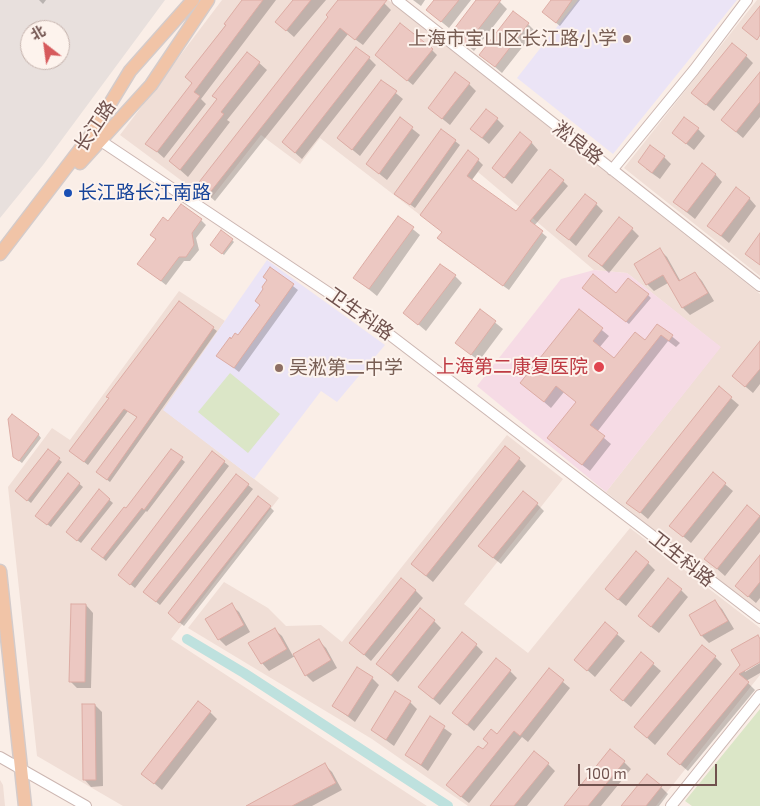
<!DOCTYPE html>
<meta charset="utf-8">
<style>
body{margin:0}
#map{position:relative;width:760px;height:806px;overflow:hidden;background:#faeee7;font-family:"Exo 2","Noto Sans SC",sans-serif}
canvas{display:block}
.north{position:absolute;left:20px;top:20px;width:50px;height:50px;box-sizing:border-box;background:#fdf3ed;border:1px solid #c5b3ad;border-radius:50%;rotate:330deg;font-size:14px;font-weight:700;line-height:20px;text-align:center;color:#70524e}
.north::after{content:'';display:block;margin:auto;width:18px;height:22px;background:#d65a5c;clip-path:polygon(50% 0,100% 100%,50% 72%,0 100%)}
.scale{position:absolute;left:578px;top:764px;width:139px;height:22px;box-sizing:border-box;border:2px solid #70524e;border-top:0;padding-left:6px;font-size:15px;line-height:18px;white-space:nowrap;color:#70524e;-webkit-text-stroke:4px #fdf3ed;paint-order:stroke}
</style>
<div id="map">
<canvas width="760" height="806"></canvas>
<div class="north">北</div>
<div class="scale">100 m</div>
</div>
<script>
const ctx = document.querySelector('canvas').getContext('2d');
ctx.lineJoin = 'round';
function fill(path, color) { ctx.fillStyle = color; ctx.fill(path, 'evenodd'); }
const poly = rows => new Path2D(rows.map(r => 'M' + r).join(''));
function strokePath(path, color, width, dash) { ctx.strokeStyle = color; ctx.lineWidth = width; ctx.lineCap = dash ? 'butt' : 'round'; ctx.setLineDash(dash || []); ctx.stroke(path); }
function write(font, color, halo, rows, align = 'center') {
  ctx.font = font + ' "Exo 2","Noto Sans SC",sans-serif'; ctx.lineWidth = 4; ctx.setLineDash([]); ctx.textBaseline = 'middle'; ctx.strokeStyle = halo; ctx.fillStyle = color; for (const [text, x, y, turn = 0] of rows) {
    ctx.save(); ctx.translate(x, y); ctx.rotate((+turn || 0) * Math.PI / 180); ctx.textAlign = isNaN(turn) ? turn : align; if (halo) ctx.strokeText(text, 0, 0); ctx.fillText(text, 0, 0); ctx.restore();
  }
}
const residential = poly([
 [222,0,388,0,760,294,760,614,606,492,720,347,627,273,594,270,478,172,437,228,320,138,300,164,261,135,209,201,120,135],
 [757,0,760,0,760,276,624,168],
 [179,291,225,321,164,410,279,498,171,639,427,806,123,806,37,756,8,487,52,428,70,440],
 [507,435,563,479,464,604,528,653,630,528,760,628,760,675,656,806,468,806,372,739,188,628,224,582,268,608,286,626,321,625,342,642],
 [0,780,3,785,5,806,0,806]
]);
const industrial = poly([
 [0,0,165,0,43,165,0,218],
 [30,30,60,30,60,60,30,60]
]);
const education = poly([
 [578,0,737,0,613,154,517,78],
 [267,260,385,345,337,402,321,391,254,479,163,410]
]);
const medical = poly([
 [594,270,627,273,721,347,606,492,477,386,561,279]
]);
const green = poly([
 [230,373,280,414,248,453,198,412],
 [760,709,760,806,692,806,685,801]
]);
const shadow = poly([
 [39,0,46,0,43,4],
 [245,0,276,0,201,99,206,104,164,158,147,143,193,83,186,77],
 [294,0,326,0,294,37,277,22],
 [339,0,381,0,391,10,363,45,348,34,215,201,198,186,330,17],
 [413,0,425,0,421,6],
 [435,0,471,0,449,28,427,10],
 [478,0,498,0,507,9,474,51,453,33],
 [552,0,580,0,560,26,547,16],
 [528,24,535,31,502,73,481,55],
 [432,50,437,55,413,85,376,55],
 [248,53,267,70,227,120,230,122,188,177,170,161,218,100],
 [746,56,753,63,714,111,700,100],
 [369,58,376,65,302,159,283,142],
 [760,74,760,117,743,138,722,120],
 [382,82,403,99,360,156,338,138],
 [469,84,476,91,450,125,429,108],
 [400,119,420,135,387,180,367,164],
 [497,119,504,126,489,144,471,129],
 [698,129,705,136,694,150,673,133],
 [455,141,460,145,415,208,401,198],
 [531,142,538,150,512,184,494,168],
 [664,157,671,164,660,179,646,169],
 [478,160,483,165,471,181,516,213,563,181,568,186,534,226,547,237,509,290,444,243,443,232,422,215],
 [715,174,722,182,695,219,674,202],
 [749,198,756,206,729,243,709,226],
 [596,204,603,211,576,246,558,230],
 [398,217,420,235,377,296,355,278],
 [201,220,206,225,196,238,199,250,190,261,184,261,166,285,139,264,168,223],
 [632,229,639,236,609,273,590,256],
 [232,240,234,242,224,255,213,246],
 [660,250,667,257,681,282,695,273,702,281,714,301,690,315,683,308,668,283,654,291,647,284],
 [270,268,298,290,239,372,218,356,232,341,238,337,261,305],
 [455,276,462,283,426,331,405,313],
 [586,291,616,295,648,295,651,298,629,324],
 [179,303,217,331,110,482,101,475,138,418,128,411,88,465,74,454],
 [481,311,503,329,479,361,457,343],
 [579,311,609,336,599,348,614,360,646,342,658,325,680,343,676,347,668,341,597,432,611,444,590,471,556,445,577,402,564,392,551,408,522,383],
 [760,343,760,384,753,393,733,376],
 [719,388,739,405,648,519,628,502],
 [38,434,41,438,22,463,18,460],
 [171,450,185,462,147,512,146,511,106,561,96,552],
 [48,451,62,462,31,503,20,494],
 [213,453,229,466,135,588,124,579],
 [519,459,526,466,433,582,420,571],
 [713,474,733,491,691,543,671,526],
 [69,475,83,487,51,527,40,519],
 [248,485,253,489,160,605,149,596],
 [99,491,113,503,81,543,70,535],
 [537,504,544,511,501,564,487,553],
 [747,506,760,516,760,532,725,576,706,559],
 [270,507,274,511,184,626,173,617],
 [760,557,760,598,756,603,736,586],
 [648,563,655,570,626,606,606,589],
 [415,590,423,598,371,661,351,643],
 [681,590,688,597,659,633,646,623],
 [715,602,722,609,734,629,709,643,702,636,691,616],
 [86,605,93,613,91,688,77,688,70,681],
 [231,605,239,612,250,632,226,646,219,639],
 [434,621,441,628,398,682,377,663],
 [605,624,625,641,595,677,576,660],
 [274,629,282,636,293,656,319,641,326,648,337,668,313,682,306,675,295,656,269,671,262,663],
 [758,636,760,639,760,660,745,669,745,672,760,663,760,673,746,681,755,690,688,771,668,754,742,665],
 [476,645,483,652,440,705,419,687],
 [715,657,722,664,655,745,635,727],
 [653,664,661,671,631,707,619,697],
 [549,670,570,688,528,742,522,737,469,803,455,792,484,751],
 [510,671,517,678,474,731,453,713],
 [372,678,379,685,355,722,334,706],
 [410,702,417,709,394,746,372,730],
 [95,705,102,712,103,786,91,787,84,779],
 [210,712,217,719,162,790,143,774],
 [430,718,452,734,428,771,407,755],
 [624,762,631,769,601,806,569,806],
 [548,764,555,771,527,806,491,806],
 [325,765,332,772,342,790,312,806,248,806],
 [661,787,668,794,659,806,623,806]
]);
const canal = poly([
 [187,639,244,673,448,806]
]);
const building = poly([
 [242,0,263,0,194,92,200,96,157,152,145,144,192,83,185,77,226,25,224,24,242,0],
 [293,0,311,0,286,31,275,22,293,0],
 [338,0,387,0,355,40,340,28,208,195,196,186,328,17,326,15,338,0],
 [434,0,459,0,441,22,426,10,434,0],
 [476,0,501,0,466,45,451,33,476,0],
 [551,0,572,0,556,23,542,12,551,0],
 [760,6,760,35,757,40,742,28,760,6],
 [513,11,529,23,495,67,479,55,513,11],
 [400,23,433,49,407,81,375,55,400,23],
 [732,43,747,55,706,105,691,93,732,43],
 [356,47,370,57,295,153,282,142,356,47],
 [247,52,260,62,221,112,224,114,180,170,169,161,217,99,212,96,247,52],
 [455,72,470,83,442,119,428,108,455,72],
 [760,72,760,102,736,132,721,120,760,72],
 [381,80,397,91,352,150,337,138,381,80],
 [486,109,498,118,482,138,470,129,486,109],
 [400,117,413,127,379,174,366,164,400,117],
 [684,117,699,128,686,144,672,133,684,117],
 [441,129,456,140,410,205,394,194,441,129],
 [520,132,532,142,504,178,492,168,520,132],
 [650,145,665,156,652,173,638,162,650,145],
 [468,150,479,159,467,176,516,211,550,169,564,180,530,221,543,231,503,286,437,238,442,232,420,215,468,150],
 [702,163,716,174,687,212,673,202,702,163],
 [736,187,750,198,721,236,707,226,736,187],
 [585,194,597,203,569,240,556,230,585,194],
 [181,204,202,219,192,233,194,245,186,257,179,257,161,281,137,264,156,239,150,235,163,217,168,221,181,204],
 [398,216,414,227,369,289,353,278,398,216],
 [619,217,633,228,602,266,588,256,619,217],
 [221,230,233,239,222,254,210,245,221,230],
 [760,233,760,265,745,254,760,233],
 [660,248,679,281,695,272,708,293,682,308,663,275,646,285,634,264,660,248],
 [440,264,456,275,418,325,403,313,440,264],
 [270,267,294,284,234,368,216,356,230,337,231,339,235,333,238,335,260,305,255,301,263,289,262,287,267,280,263,277,270,267],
 [593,274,616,293,628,278,649,294,626,322,582,288,593,274],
 [179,301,214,327,107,480,96,472,137,417,124,409,84,462,69,451,109,398,106,397,179,301],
 [480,309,496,321,471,355,455,343,480,309],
 [579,309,603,328,593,341,614,358,635,332,645,340,657,324,673,335,669,341,661,335,590,425,605,436,582,465,547,438,576,402,556,386,544,402,520,383,579,309],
 [760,341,760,369,745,387,732,376,760,341],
 [719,386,732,397,640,513,626,503,719,386],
 [12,414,39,434,19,461,13,457,8,419,12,414],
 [505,446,520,458,426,576,411,564,505,446],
 [48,449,60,458,27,501,15,491,48,449],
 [171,449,183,457,144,510,142,508,103,558,91,549,124,507,126,508,171,449],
 [212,451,225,461,130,585,118,575,212,451],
 [713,472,726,483,683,537,669,526,713,472],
 [68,473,80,483,47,525,35,516,68,473],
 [236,474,249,484,156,602,143,592,236,474],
 [99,489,110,499,77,541,66,532,99,489],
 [523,491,538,503,493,558,478,546,523,491],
 [258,496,271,506,179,623,168,613,258,496],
 [747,505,760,516,717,569,704,559,747,505],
 [636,551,649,562,618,600,605,589,636,551],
 [760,555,760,582,748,597,735,586,760,555],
 [401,578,416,590,364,655,349,643,401,578],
 [668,578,682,589,651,627,638,616,668,578],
 [715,600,728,621,701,636,689,615,715,600],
 [232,603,244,625,218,640,205,619,232,603],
 [71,604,86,604,85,682,69,682,71,604],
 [420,608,435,620,391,675,376,664,420,608],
 [605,622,618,633,587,671,574,660,605,622],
 [275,628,287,649,261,664,248,643,275,628],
 [462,632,477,644,433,699,418,687,462,632],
 [758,635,760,639,760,662,739,674,749,682,680,765,667,754,740,665,731,650,758,635],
 [319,639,331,660,305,676,293,654,319,639],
 [702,645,716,656,647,738,634,727,702,645],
 [641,652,654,663,623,701,610,690,641,652],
 [496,658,511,670,467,725,452,713,496,658],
 [357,667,373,677,348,716,332,706,357,667],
 [549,668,564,680,520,736,514,731,461,797,446,785,478,746,483,749,488,743,483,739,491,729,497,734,549,668],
 [395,691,411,701,386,740,371,730,395,691],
 [198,701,211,711,154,784,141,774,198,701],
 [82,704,95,704,96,780,83,780,82,704],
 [430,716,445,726,421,765,405,755,430,716],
 [610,749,625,761,588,806,564,806,610,749],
 [534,751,549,763,514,806,490,806,534,751],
 [325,763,336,783,292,806,246,806,325,763],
 [647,774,662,786,646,806,621,806,647,774]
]);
const minor = poly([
 [397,0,760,286],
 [95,137,377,325,760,618],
 [612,170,694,70,747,0],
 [0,757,86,806],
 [671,806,760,695]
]);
const major = poly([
 [80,163,151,85,208,0],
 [0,254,91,135,130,71,193,0],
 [0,571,25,806]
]);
const markers = [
 [627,39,5,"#8d6e63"],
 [68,193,5,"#1a4fb4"],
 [599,367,6,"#e0444e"],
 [279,368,5,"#8d6e63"]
];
const educationNames = [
 ["上海市宝山区长江路小学",617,39],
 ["吴淞第二中学",289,368,"left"]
];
const streetNames = [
 ["长江路",95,126,-56],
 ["淞良路",578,143,38],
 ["卫生科路",360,314,35],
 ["卫生科路",682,559,38]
];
const transitNames = [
 ["长江路长江南路",78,193]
];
const healthNames = [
 ["上海第二康复医院",588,367]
];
fill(residential, '#f0ded6');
fill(industrial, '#e8e0dd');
fill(education, '#ebe4f6');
fill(medical, '#f6dbe5');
fill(green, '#dbe6c7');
fill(shadow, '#0003');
strokePath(canal, '#bee1de', 10);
fill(building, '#ecc8c2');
strokePath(building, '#ddaca4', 1);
strokePath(minor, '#ccb6b1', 12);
strokePath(major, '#d4cbca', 15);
strokePath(minor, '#fff', 10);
strokePath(major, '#f1c4a7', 12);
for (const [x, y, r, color] of markers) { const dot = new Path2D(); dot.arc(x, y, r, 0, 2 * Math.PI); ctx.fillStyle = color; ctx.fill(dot); strokePath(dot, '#fdf3ed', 2); }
write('19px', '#785e54', '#fdf3ed', educationNames, 'right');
write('19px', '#70524e', '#fdf3ed', streetNames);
write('19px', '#164399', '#fdf3ed', transitNames, 'left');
write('19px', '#be3a42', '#fdf3ed', healthNames, 'right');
</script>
